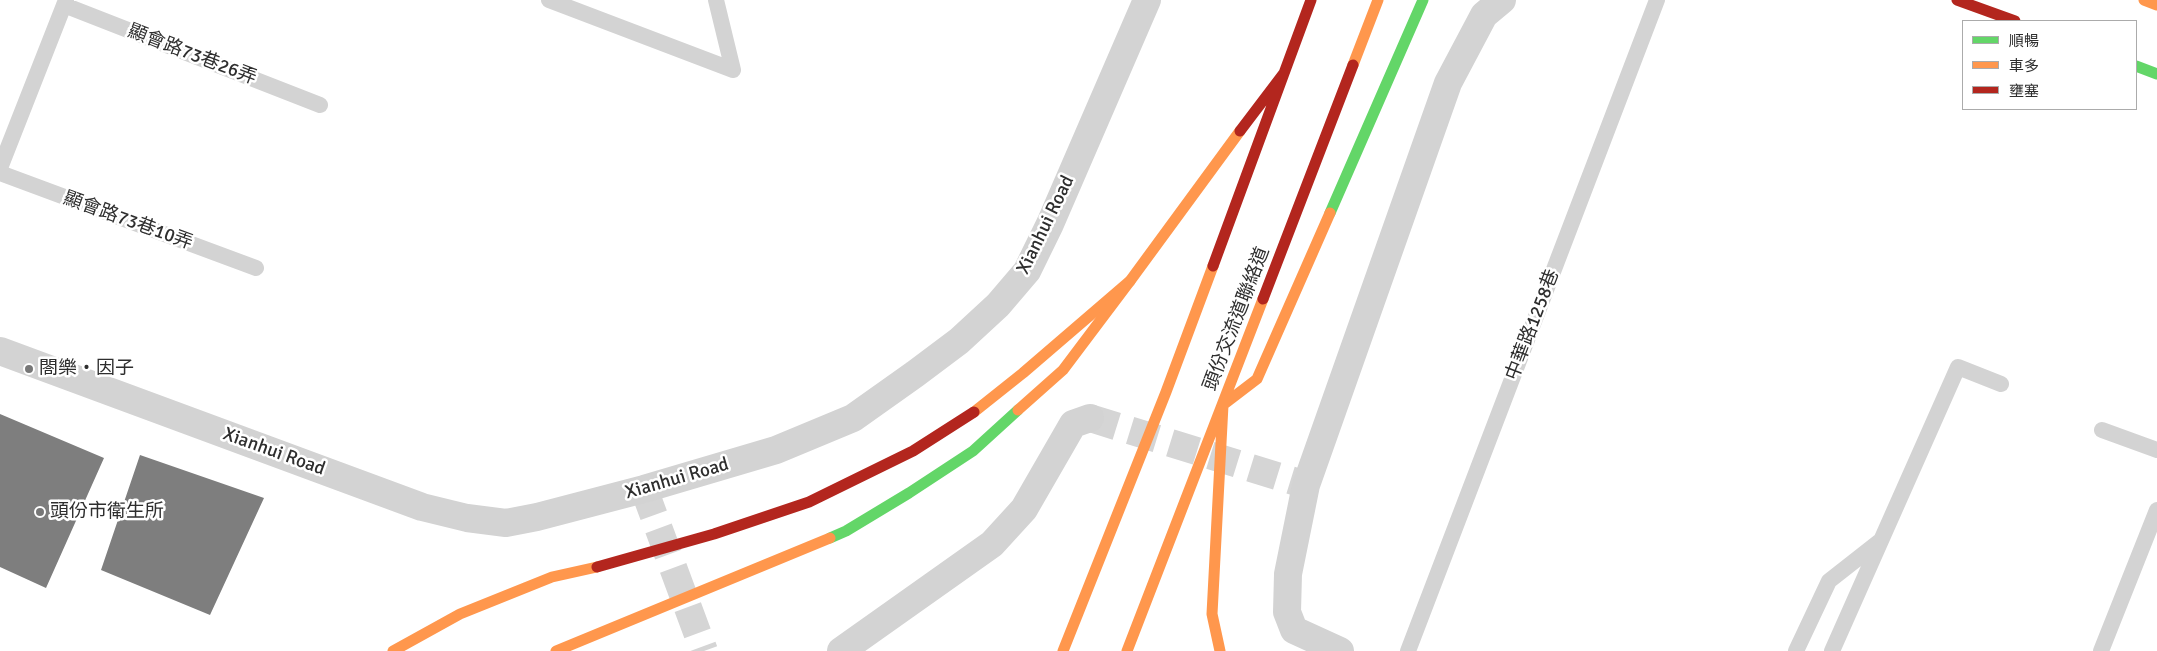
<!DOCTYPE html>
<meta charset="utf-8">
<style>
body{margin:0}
#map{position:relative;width:2157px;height:651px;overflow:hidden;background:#fff;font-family:Signika,"Noto Sans TC",sans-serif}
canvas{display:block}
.legend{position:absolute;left:1962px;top:20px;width:175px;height:90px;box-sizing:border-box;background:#fff;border:1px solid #ababab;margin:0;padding:6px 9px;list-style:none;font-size:15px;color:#2e2e2e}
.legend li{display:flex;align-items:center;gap:10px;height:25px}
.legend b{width:25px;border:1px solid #ababab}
</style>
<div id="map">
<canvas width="2157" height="651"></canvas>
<ul class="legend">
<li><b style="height:6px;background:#63d668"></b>順暢</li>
<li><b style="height:6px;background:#ff974d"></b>車多</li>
<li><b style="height:6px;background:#b3261e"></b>壅塞</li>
</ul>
</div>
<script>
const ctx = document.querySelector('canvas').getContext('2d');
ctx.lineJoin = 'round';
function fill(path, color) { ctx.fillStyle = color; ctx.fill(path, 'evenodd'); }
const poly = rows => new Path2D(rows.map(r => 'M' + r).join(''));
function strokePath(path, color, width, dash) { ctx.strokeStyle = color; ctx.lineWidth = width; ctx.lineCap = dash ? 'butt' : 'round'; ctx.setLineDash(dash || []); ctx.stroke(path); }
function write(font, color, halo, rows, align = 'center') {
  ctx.font = font + ' Signika,"Noto Sans TC",sans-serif'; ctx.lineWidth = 5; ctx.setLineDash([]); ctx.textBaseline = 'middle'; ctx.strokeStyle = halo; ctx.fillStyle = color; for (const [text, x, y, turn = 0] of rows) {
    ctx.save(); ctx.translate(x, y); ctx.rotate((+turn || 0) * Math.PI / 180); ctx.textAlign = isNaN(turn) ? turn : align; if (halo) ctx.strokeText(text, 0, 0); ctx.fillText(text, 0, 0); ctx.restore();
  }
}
const building = poly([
 [0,414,104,458,46,588,0,567],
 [140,455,264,498,210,615,101,570]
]);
const streetTunnel = poly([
 [1090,418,1306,485],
 [644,489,704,651]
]);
const lane = poly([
 [549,0,733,70],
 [716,0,733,70],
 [64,5,320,105],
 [0,168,66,0],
 [0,173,256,268],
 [2102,430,2157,450],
 [1408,651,1657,0],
 [1796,651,1829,581,1880,541],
 [1832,651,1958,367,2001,384],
 [2101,651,2157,510]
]);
const street = poly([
 [0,351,422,507,467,518,506,523,537,517,644,489,776,450,853,418,915,374,959,341,998,305,1027,271,1050,224,1147,0],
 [841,651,992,544,1024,509,1073,424,1090,418],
 [1340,651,1294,630,1287,612,1288,574,1306,485,1448,83,1484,15,1502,0]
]);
const fast = poly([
 [2136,66,2157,74],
 [1330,213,1423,0]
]);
const slow = poly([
 [2144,0,2157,5],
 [1353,65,1378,0],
 [1223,405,1257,379,1330,213],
 [974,412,1023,373,1130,281,1240,131],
 [393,651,460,614,552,577,597,567],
 [1063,651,1166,392,1213,266],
 [1127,651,1263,299],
 [1220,651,1212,614,1223,405]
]);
const jam = poly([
 [1957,0,2015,21],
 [1240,131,1284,73],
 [1213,266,1311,0],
 [1263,299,1353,65],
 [597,567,714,534,809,502,913,451,974,412]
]);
const fastBridge = poly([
 [830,538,846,531,909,493,973,451,1018,410]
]);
const slowBridge = poly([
 [1018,410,1063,370,1130,281],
 [556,651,830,538]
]);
const markers = [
 [29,369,5,"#777"],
 [40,512,5,"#777"]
];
const streetNames = [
 ["顯會路73巷26弄",192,55,21],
 ["顯會路73巷10弄",128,221,20],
 ["Xianhui Road",1046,225,-64],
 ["頭份交流道聯絡道",1237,319,-69],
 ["中華路1258巷",1533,325,-69],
 ["Xianhui Road",274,452,20],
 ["Xianhui Road",677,479,-16]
];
const poiNames = [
 ["閤樂‧因子",39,369],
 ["頭份市衛生所",50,512]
];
fill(building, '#7e7e7e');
strokePath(streetTunnel, '#d5d5d5', 28, [28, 14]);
strokePath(lane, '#d3d3d3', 16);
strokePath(street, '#d3d3d3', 28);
strokePath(fast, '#63d668', 11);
strokePath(slow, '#ff974d', 11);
strokePath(jam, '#b3261e', 11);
strokePath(fastBridge, '#63d668', 11);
strokePath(slowBridge, '#ff974d', 11);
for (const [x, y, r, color] of markers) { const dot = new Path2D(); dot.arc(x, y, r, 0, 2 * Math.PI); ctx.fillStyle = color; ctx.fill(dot); strokePath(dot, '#fff', 2); }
write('19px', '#2e2e2e', '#fff', streetNames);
write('19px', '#2e2e2e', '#fff', poiNames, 'left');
</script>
